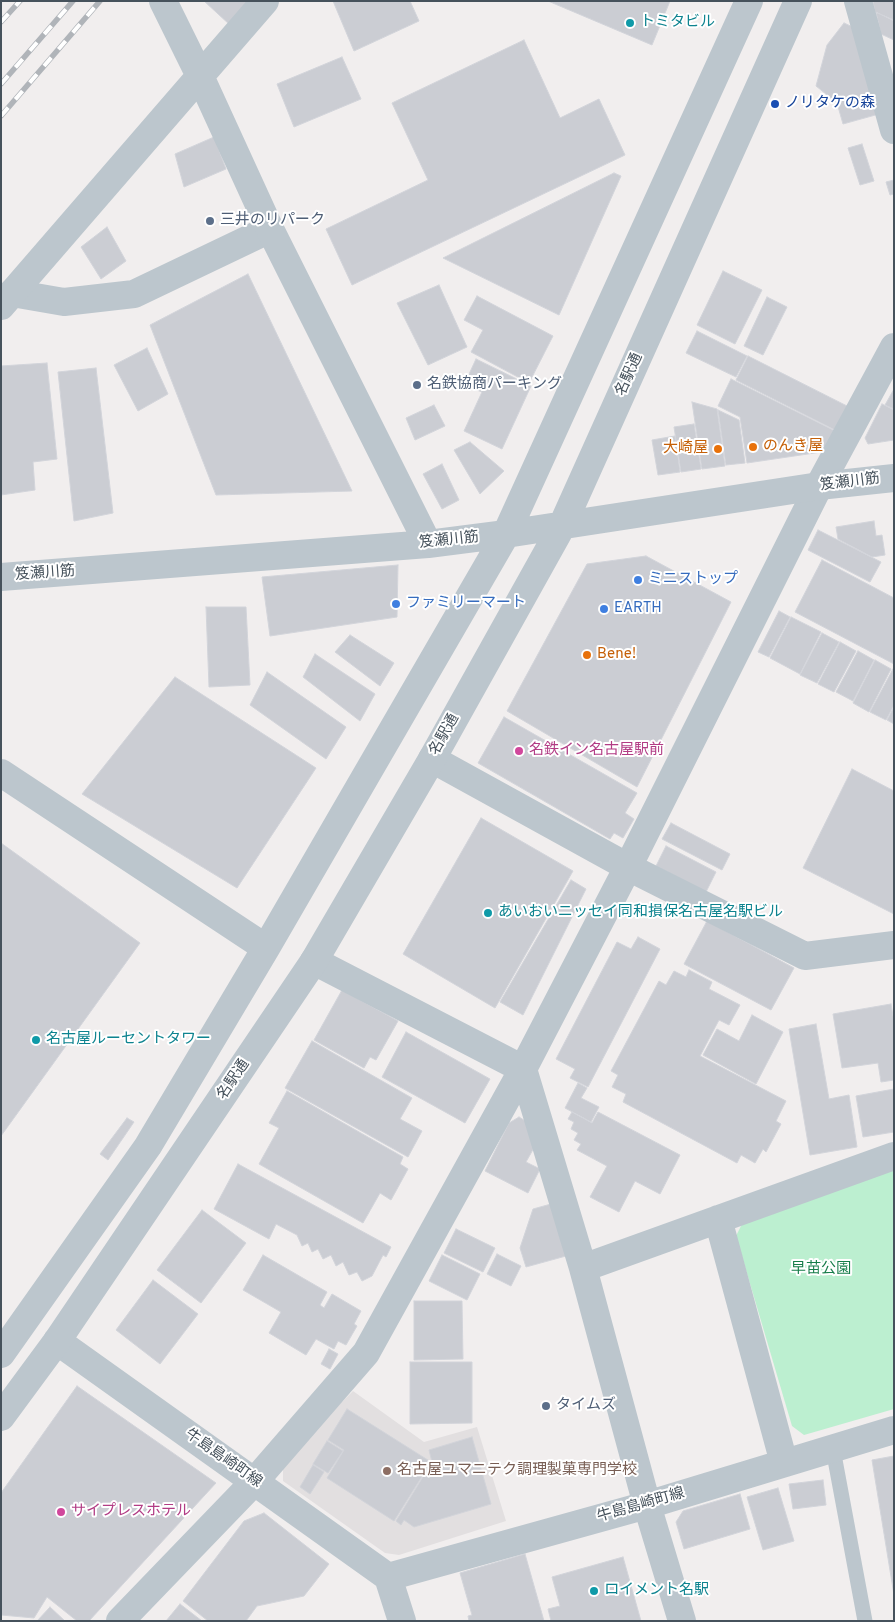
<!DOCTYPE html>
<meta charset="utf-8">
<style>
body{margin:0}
#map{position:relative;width:895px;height:1622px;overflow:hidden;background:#f1eeee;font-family:Overpass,sans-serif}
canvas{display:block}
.frame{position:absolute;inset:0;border:2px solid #46525c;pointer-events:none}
</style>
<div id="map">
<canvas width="895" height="1622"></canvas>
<div class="frame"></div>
</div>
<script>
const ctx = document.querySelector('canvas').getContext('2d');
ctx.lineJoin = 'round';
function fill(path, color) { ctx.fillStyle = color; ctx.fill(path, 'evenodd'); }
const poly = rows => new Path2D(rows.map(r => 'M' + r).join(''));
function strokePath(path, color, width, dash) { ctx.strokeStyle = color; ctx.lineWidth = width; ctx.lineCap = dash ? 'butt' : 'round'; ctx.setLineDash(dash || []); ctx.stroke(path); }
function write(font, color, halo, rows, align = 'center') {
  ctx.font = font + ' Overpass,"Noto Sans JP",sans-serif'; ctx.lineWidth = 4; ctx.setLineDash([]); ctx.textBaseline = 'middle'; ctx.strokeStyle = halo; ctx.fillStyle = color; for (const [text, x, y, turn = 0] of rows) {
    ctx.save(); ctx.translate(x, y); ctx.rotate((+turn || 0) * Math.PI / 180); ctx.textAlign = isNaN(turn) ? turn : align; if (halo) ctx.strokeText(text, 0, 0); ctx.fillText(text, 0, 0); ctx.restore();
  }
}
const education = poly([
 [353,1391,424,1442,477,1427,506,1521,399,1555,385,1553,283,1481,283,1461]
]);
const green = poly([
 [894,1167,894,1409,804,1435,792,1426,736,1236,744,1220]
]);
const building = poly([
 [204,1,251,1,230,25,204,1],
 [333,1,410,1,419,21,354,51,333,1],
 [548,1,670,1,652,45,548,1],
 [873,1,894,1,894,20,875,12,873,1],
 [876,12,894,21,894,40,881,34,876,12],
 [844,23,855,28,879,114,843,124,837,103,816,86,827,45,844,23],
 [524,40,560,118,599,99,625,155,352,285,326,229,428,180,392,103,524,40],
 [342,57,361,99,294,127,277,84,342,57],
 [214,137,226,169,184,187,175,154,214,137],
 [862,144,874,181,860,185,848,148,862,144],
 [614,173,621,176,559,315,443,258,614,173],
 [894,180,894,194,890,195,886,182,894,180],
 [107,227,126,261,101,279,81,247,107,227],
 [723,271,762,290,735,344,697,325,723,271],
 [248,274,352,491,216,495,150,325,248,274],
 [439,285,467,347,428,365,397,303,439,285],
 [477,296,553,336,529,383,471,352,483,330,464,320,477,296],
 [767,297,787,307,763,355,744,346,767,297],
 [697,331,747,356,736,377,686,353,697,331],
 [147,348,168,394,138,411,114,365,147,348],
 [748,356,849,407,837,431,736,380,748,356],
 [476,359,531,386,502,449,464,431,482,392,464,385,476,359],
 [47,363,57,459,33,462,35,490,1,495,1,366,47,363],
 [96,368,113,513,74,521,58,372,96,368],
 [731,379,837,432,828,451,747,463,740,417,718,406,731,379],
 [894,389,894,409,885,405,894,389],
 [692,402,717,409,725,466,702,469,692,402],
 [882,404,894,410,894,440,868,444,865,438,882,404],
 [434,405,445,426,415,440,406,418,434,405],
 [718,410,739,420,745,463,726,465,718,410],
 [694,424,701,469,681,472,674,427,694,424],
 [675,436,680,472,658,475,652,440,675,436],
 [470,442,504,471,480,494,454,450,470,442],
 [442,464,459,500,442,509,423,474,442,464],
 [874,521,876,536,882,535,885,555,872,557,838,539,836,527,874,521],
 [818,530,881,562,870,582,808,550,818,530],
 [646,556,731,602,637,787,507,711,587,564,646,556],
 [822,560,894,598,894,664,795,612,822,560],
 [398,565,397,617,270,636,262,577,398,565],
 [206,607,246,607,250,685,209,687,206,607],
 [779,611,790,617,769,657,758,652,779,611],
 [791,617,821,632,800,674,770,658,791,617],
 [822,633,839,642,817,683,800,675,822,633],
 [350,635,394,663,380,686,335,652,350,635],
 [840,642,856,651,834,692,818,684,840,642],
 [858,651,874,660,853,701,836,692,858,651],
 [315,654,375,694,360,721,303,677,315,654],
 [875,660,891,669,869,712,853,703,875,660],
 [893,669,894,705,886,720,870,712,893,669],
 [267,672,346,727,326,759,250,705,267,672],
 [175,677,316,768,237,888,82,794,175,677],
 [894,707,894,724,887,720,894,707],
 [504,717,637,793,625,813,634,819,623,838,614,833,610,839,478,763,504,717],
 [852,769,894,791,894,914,803,868,852,769],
 [481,818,573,871,495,1008,403,954,481,818],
 [671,823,730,854,722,870,662,839,671,823],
 [1,843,140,943,1,1136,1,843],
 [666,846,716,872,706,892,656,866,666,846],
 [571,880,586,889,523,1015,500,1002,571,880],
 [707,921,794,968,771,1010,684,964,707,921],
 [638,937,660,949,588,1087,570,1078,575,1069,556,1059,617,942,631,949,638,937],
 [689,970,712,982,709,989,740,1005,729,1025,719,1020,700,1056,786,1101,776,1121,781,1124,766,1152,763,1149,755,1163,741,1155,737,1163,623,1102,626,1094,612,1087,618,1075,611,1071,659,981,666,985,674,971,686,977,689,970],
 [342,990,398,1021,376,1060,370,1057,364,1068,314,1040,342,990],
 [891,1004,894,1022,894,1080,881,1082,878,1063,842,1068,833,1014,891,1004],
 [752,1015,783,1032,756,1084,703,1055,717,1029,739,1041,752,1015],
 [816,1024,829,1099,849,1095,857,1147,810,1155,789,1029,816,1024],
 [406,1032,490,1079,465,1123,382,1077,406,1032],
 [312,1041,412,1098,400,1119,422,1131,408,1157,285,1088,312,1041],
 [578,1083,587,1088,581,1098,599,1107,591,1122,565,1108,578,1083],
 [894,1089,894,1132,863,1137,856,1096,894,1089],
 [287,1091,403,1157,400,1164,408,1169,391,1200,380,1193,363,1223,259,1164,279,1128,269,1123,287,1091],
 [572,1112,592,1123,598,1112,680,1155,660,1194,635,1181,619,1212,590,1197,607,1166,577,1150,581,1144,574,1140,578,1133,571,1129,574,1122,568,1119,572,1112],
 [519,1117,527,1122,535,1146,526,1162,540,1169,528,1193,485,1171,509,1123,519,1117],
 [127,1118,134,1122,108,1160,100,1154,127,1118],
 [238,1164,391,1247,386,1257,383,1255,372,1276,362,1281,357,1272,349,1275,343,1262,336,1266,331,1255,323,1259,318,1249,312,1252,308,1243,302,1246,297,1235,276,1224,269,1239,214,1209,238,1164],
 [551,1204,566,1256,526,1267,520,1248,533,1209,551,1204],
 [202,1210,246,1243,201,1303,157,1270,202,1210],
 [456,1229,495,1248,483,1272,444,1253,456,1229],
 [497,1254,521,1266,511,1286,487,1274,497,1254],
 [263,1255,327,1292,320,1305,324,1308,332,1294,361,1311,354,1324,357,1326,346,1345,338,1341,334,1349,316,1339,306,1355,269,1333,281,1312,243,1290,263,1255],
 [442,1255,480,1274,467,1300,429,1281,442,1255],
 [153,1280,198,1314,160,1364,116,1330,153,1280],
 [414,1301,462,1301,463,1359,414,1360,414,1301],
 [329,1349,338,1354,330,1369,321,1364,329,1349],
 [410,1362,472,1362,472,1423,410,1424,410,1362],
 [77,1386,216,1483,89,1621,77,1621,47,1597,34,1618,1,1615,1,1493,77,1386],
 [347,1409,431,1462,394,1521,327,1478,344,1450,328,1440,347,1409],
 [472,1437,491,1504,414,1527,404,1520,401,1525,396,1521,432,1462,429,1450,472,1437],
 [327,1441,343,1451,328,1473,313,1464,327,1441],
 [894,1456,894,1595,872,1460,894,1456],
 [313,1465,324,1472,310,1494,300,1487,313,1465],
 [823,1480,826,1505,793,1509,789,1484,823,1480],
 [778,1488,794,1541,763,1550,747,1497,778,1488],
 [740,1494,750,1529,684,1549,676,1522,683,1511,740,1494],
 [264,1513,329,1564,304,1596,257,1606,246,1621,208,1621,183,1601,244,1521,264,1513],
 [525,1554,544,1621,469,1621,468,1616,472,1615,460,1573,525,1554],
 [623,1557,641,1621,551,1621,548,1609,560,1606,552,1577,623,1557],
 [180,1604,202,1621,166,1621,180,1604],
 [50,1607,65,1621,37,1621,50,1607]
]);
const service = poly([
 [833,1449,865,1621]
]);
const minor = poly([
 [858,1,894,130],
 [12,293,64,302,134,294,270,229],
 [432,759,628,867,805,956,894,945],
 [314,961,523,1069,583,1268,647,1505,682,1621],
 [718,1219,784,1463],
 [583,1268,894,1156],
 [57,1341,388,1577,402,1621],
 [388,1577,647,1505,894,1430],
 [120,1621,254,1482,366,1353,523,1069,628,867,819,486,894,347]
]);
const tertiary = poly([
 [163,1,200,76,270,229,428,544],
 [1,306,265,1],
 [1,577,428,544,506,534,819,486,894,478],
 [1,773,266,948],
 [1,1354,148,1146,266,948,506,534,749,1],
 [1,1417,57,1341,314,961,432,759,562,526,798,1]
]);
const rail = poly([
 [1,22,20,1],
 [1,84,73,1],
 [1,116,100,1]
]);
const markers = [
 [630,23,5,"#0f9aa8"],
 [775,104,5,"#1a4fb4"],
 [210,221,5,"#5c6f8a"],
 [417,385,5,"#5c6f8a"],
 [753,447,5,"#e8710a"],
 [718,449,5,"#e8710a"],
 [638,580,5,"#3f7fe0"],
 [396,604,5,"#3f7fe0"],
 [604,609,5,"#3f7fe0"],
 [587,655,5,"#e8710a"],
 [519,751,5,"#d1479c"],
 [488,913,5,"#0f9aa8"],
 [36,1040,5,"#0f9aa8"],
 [546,1406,5,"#5c6f8a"],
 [387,1471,5,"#8d6e63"],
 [61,1512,5,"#d1479c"],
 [594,1591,5,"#0f9aa8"]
];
const cultureNames = [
 ["トミタビル",640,23],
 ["あいおいニッセイ同和損保名古屋名駅ビル",498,913],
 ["名古屋ルーセントタワー",46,1040],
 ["ロイメント名駅",604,1591]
];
const transitNames = [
 ["ノリタケの森",785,104]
];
const serviceNames = [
 ["三井のリパーク",220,221],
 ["名鉄協商パーキング",427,385],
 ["タイムズ",556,1406]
];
const streetNames = [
 ["名駅通",630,375,-66],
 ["笈瀬川筋",850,483,-7],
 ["笈瀬川筋",449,541,-6],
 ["笈瀬川筋",45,574,-4],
 ["名駅通",445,735,-61],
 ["名駅通",234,1080,-56],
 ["牛島島崎町線",223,1459,35],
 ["牛島島崎町線",641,1506,-16]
];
const foodNames = [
 ["のんき屋",763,447],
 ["大崎屋",708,449,"right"],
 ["Bene!",597,655]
];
const shopNames = [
 ["ミニストップ",648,580],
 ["ファミリーマート",406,604],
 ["EARTH",614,609]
];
const hotelNames = [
 ["名鉄イン名古屋駅前",529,751],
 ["サイプレスホテル",71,1512]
];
const parkNames = [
 ["早苗公園",821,1270]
];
const educationNames = [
 ["名古屋ユマニテク調理製菓専門学校",397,1471]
];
fill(education, '#e2dfe0');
fill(green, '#bcefd0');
fill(building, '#cbcdd3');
strokePath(building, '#d2d4da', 1);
strokePath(service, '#bcc6cd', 15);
strokePath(minor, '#bcc6cd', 28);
strokePath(tertiary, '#bcc6cd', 28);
strokePath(rail, '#b0b4b9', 5.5);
strokePath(rail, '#fff', 4, [11]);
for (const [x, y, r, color] of markers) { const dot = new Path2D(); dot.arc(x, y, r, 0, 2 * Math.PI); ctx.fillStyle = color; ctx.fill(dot); strokePath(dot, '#fff', 2); }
write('15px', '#0d838f', '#fff', cultureNames, 'left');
write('15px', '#164399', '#fff', transitNames, 'left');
write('15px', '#4e5e75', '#fff', serviceNames, 'left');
write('15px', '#46525c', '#fff', streetNames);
write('15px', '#c56008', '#fff', foodNames, 'left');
write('15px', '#366cbe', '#fff', shopNames, 'left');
write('15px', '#b23c85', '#fff', hotelNames, 'left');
write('15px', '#177d4a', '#fff', parkNames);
write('15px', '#785e54', '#fff', educationNames, 'left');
</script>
